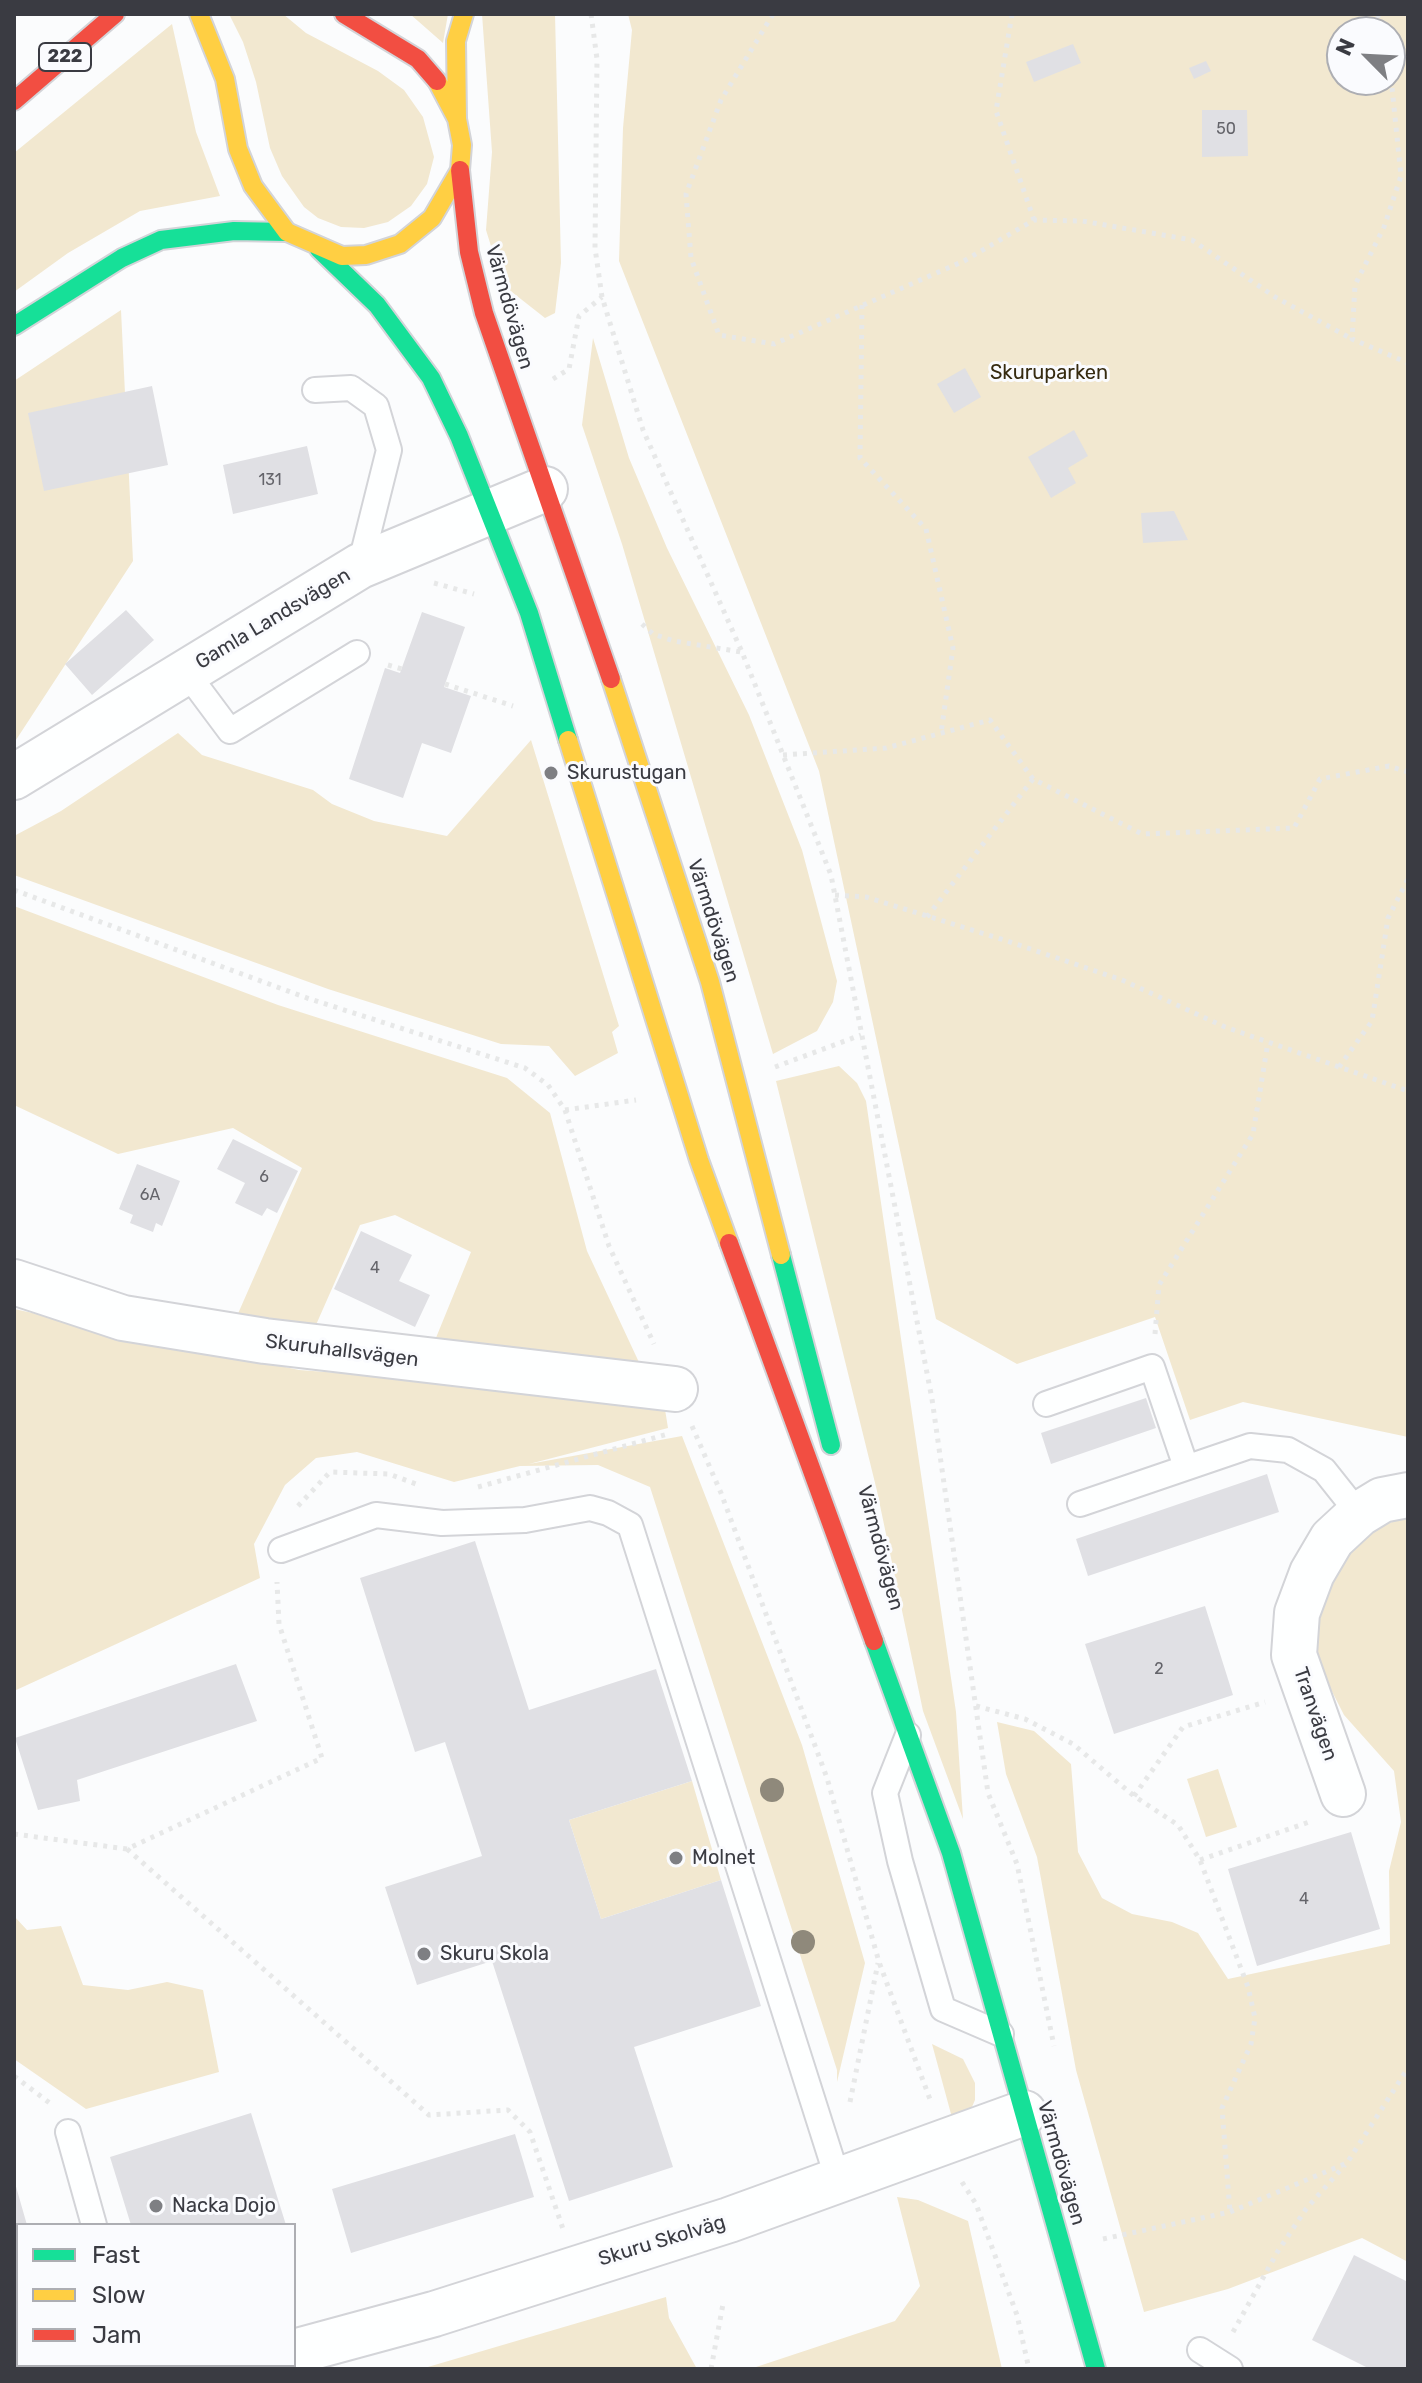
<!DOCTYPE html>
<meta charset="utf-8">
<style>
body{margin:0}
#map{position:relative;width:1422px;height:2383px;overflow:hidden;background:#fbfcfd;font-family:Rubik,sans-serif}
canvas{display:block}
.frame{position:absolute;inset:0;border:16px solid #3a3b42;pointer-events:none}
.legend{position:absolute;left:16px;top:2223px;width:280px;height:144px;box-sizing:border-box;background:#fafbfe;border:2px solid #adaeb3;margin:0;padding:10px 14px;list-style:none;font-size:24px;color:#3a3b42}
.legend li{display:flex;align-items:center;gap:16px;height:40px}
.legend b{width:40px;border:2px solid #adaeb3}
.north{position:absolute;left:1326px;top:16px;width:80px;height:80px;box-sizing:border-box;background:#fafbfe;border:2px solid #adaeb3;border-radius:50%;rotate:294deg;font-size:22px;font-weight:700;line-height:32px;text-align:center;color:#3a3b42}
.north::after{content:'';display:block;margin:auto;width:28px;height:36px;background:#7e7f83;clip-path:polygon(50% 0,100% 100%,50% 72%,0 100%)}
</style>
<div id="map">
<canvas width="1422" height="2383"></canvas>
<div class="frame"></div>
<ul class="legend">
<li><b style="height:10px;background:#16e098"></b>Fast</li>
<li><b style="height:10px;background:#ffcf43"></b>Slow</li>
<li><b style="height:10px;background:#f24e42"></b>Jam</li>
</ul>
<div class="north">N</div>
</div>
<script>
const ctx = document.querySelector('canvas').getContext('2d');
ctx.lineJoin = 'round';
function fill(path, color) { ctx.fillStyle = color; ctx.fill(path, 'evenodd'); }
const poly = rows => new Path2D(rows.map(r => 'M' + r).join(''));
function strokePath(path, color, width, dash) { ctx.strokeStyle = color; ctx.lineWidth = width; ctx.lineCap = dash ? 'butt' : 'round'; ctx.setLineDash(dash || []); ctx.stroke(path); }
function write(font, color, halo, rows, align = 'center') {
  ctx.font = font + ' Rubik,sans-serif'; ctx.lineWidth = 6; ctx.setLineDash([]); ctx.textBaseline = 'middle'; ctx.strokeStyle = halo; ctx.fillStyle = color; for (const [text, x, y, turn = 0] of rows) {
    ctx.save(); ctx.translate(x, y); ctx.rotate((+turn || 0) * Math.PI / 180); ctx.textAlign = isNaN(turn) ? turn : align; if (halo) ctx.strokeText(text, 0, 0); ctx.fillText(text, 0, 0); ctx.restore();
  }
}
const green = poly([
 [229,14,283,14,306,33,378,71,404,90,423,117,434,157,427,184,411,206,388,222,364,228,341,227,318,218,304,207,282,176,270,148,256,82,243,42],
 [410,14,448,14,443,43],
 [482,14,555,14,561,263,555,313,545,318,503,285,486,230,492,152],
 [628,14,1408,14,1408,1437,1243,1402,1190,1420,1155,1317,1017,1364,936,1319,819,771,619,261,623,128,632,30],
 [1342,32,1390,32,1390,80,1342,80],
 [172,24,196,132,220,196,140,211,68,253,14,292,14,153],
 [121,310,133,561,14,743,14,381],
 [593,338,629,458,667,548,749,715,802,850,837,981,833,1002,817,1031,773,1054,622,544,582,425],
 [178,733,202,755,313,790,332,804,374,821,447,836,531,740,619,1026,612,1032,618,1053,575,1076,549,1046,501,1044,328,989,14,875,14,836,61,811],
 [14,906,278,1005,507,1078,550,1113,587,1251,644,1373,431,1350,471,1252,395,1215,360,1225,308,1343,233,1325,302,1168,233,1128,118,1154,14,1105],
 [839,1066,857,1083,866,1101,956,1712,963,1819,923,1711,877,1491,776,1081],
 [14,1309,299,1370,663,1397,668,1428,529,1464,682,1436,802,1745,865,1963,837,2082,837,2070,650,1487,598,1465,520,1466,454,1482,357,1452,316,1458,285,1485,254,1544,260,1578,14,1691],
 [1408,1516,1408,2262,1362,2238,1228,2289,1144,2312,1076,2070,1037,1857,1006,1774,997,1722,1034,1731,1071,1764,1078,1852,1102,1898,1132,1914,1172,1922,1198,1933,1228,1979,1390,1944,1389,1871,1401,1822,1394,1771,1344,1715,1314,1656,1314,1621,1327,1589,1352,1550,1371,1530],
 [1218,1769,1237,1827,1206,1837,1187,1779],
 [692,1781,721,1880,601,1919,569,1820],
 [14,1916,27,1930,61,1926,83,1985,128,1990,167,1982,203,1990,219,2072,86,2109,14,2059],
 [932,2044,963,2059,975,2083,975,2100,968,2116,954,2125],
 [897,2197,918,2200,968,2221,1002,2369,750,2369,895,2321,920,2286],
 [666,2297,669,2318,697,2369,421,2369]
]);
const building = poly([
 [1073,44,1081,63,1034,82,1026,62],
 [1206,61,1211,71,1194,79,1189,68],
 [1202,110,1247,110,1248,156,1202,157],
 [965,368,981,397,954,413,937,384],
 [152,386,168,465,44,491,28,413],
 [1074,430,1088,456,1068,468,1076,483,1051,498,1028,457],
 [307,446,318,494,233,514,223,465],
 [1174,511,1188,540,1143,543,1141,513],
 [126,610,154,640,92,695,65,664],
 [422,612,465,627,444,687,471,696,451,753,422,743,403,798,349,779,385,668,400,673],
 [233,1139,298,1171,277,1213,267,1208,262,1216,235,1203,245,1183,217,1169],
 [137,1164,180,1181,162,1226,156,1223,153,1232,130,1223,133,1215,119,1209],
 [361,1231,412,1255,399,1281,430,1295,415,1327,334,1289],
 [1146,1398,1156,1428,1051,1464,1041,1433],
 [1267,1474,1279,1512,1088,1576,1076,1539],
 [475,1541,529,1710,656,1669,692,1781,569,1820,601,1919,721,1880,761,2006,634,2047,673,2167,569,2201,492,1961,417,1985,385,1887,482,1856,445,1742,415,1752,360,1578],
 [1205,1606,1233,1695,1114,1734,1085,1644],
 [236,1664,257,1721,77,1780,80,1801,38,1810,15,1738],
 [1351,1832,1380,1929,1257,1966,1228,1869],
 [251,2113,286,2225,131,2225,110,2157],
 [515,2134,534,2197,351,2253,332,2189],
 [15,2183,27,2225,18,2225,18,2365,70,2365,71,2369,14,2369],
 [1354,2255,1408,2282,1408,2369,1370,2369,1312,2340]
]);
const path = poly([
 [591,14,597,59,595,248,602,297,643,430,742,652,831,875,932,1399,988,1793,1017,1864,1054,2046],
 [773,14,721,100,686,194,691,258,719,335,774,344,964,261,1034,220,1082,221,1192,240,1275,297,1352,339],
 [1012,14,996,111,1034,220],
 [1378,14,1379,32],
 [1390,68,1401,176,1384,227,1355,285,1352,339,1408,363],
 [862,305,860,458,926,529,953,648,941,733],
 [553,379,569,369,579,316,602,297],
 [434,583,474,594],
 [642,624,653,634,674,641,741,652],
 [388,665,402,669],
 [445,684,513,706],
 [783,755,886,748,990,720,1033,779],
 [14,890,307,998,525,1068,548,1085,565,1110,609,1246,654,1344],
 [835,895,866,897,1001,939,1122,980,1225,1027,1408,1091],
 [927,917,1033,779,1142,834,1294,828,1320,779,1389,766,1408,772],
 [775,1067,861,1035],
 [1339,1067,1372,1021,1388,918,1408,879],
 [565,1110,636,1100],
 [1155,1334,1159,1285,1253,1134,1268,1042],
 [692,1426,721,1493,827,1778,879,1962,931,2102],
 [478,1487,668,1434],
 [298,1506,330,1472,389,1474,416,1484],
 [976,1706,1025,1719,1073,1744,1134,1796,1178,1825,1200,1860,1248,1987,1255,2018,1251,2044,1222,2108,1230,2212],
 [1134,1796,1183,1727,1265,1702],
 [14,1834,127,1849,322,1758,279,1624,277,1582],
 [127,1849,429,2115,508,2110,530,2132,563,2229],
 [1200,1860,1312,1821],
 [14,2076,51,2104],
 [850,2102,878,1963],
 [962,2182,976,2204,1017,2315,1029,2369],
 [1103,2239,1230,2212,1347,2163,1408,2068],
 [1233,2332,1278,2251,1306,2209,1345,2165],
 [711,2369,723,2304]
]);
const lane = poly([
 [315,390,351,388,376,406,389,450,360,566],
 [186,672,230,731,357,653],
 [1046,1404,1152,1367,1186,1467],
 [1080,1504,1250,1446,1288,1450,1324,1470,1359,1514],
 [281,1550,376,1515,442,1523,525,1520,590,1508,608,1513,630,1525,838,2180],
 [908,1735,885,1793,900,1861,943,2009,1001,2034],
 [68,2132,94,2225],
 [1200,2350,1230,2369],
 [132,2365,133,2369]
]);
const street = poly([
 [14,777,360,566,545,489],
 [14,1282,123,1318,265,1341,675,1389],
 [1343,1794,1294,1655,1297,1613,1312,1573,1332,1539,1359,1514,1382,1500,1408,1495],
 [294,2352,434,2314,729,2220,1024,2113],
 [231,2369,245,2365]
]);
const fast = poly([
 [319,249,377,305,431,378,459,436,529,613,568,740],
 [14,326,122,258,161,240,234,231,287,232],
 [781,1255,831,1445],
 [874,1641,951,1853,1096,2369]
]);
const slow = poly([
 [199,14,225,79,238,149,253,186,287,232,342,256,366,255,400,244,432,218,460,170,462,145,457,119,437,81],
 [457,119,456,41,464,14],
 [611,679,710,982,781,1255],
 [568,740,699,1160,729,1243]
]);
const jam = poly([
 [344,14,418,59,437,81],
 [14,101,115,14],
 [460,170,469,252,484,313,611,679],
 [729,1243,874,1641]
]);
const trees = [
 [772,1790],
 [803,1942]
];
const markers = [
 [551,773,8,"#7e7f83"],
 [676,1858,8,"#7e7f83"],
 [424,1954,8,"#7e7f83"],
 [156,2206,8,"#7e7f83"]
];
const numberNames = [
 ["50",1226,129],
 ["131",270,480],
 ["6",264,1177],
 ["6A",150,1195],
 ["4",375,1268],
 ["2",1159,1669],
 ["4",1304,1899]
];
const shields = [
 [65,57,52]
];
const shieldNames = [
 ["222",65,57]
];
const streetNames = [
 ["Värmdövägen",509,307,74],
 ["Gamla Landsvägen",273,619,-31],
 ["Värmdövägen",713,921,72],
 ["Skuruhallsvägen",342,1351,7],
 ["Värmdövägen",880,1548,75],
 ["Tranvägen",1315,1714,71],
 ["Värmdövägen",1061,2163,74],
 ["Skuru Skolväg",662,2241,-17]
];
const parkNames = [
 ["Skuruparken",1049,373]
];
const poiNames = [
 ["Skurustugan",567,773],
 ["Molnet",692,1858],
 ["Skuru Skola",440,1954],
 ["Nacka Dojo",172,2206]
];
fill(green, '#f2e8d0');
fill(building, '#e0e0e4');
strokePath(lane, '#d3d4d8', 28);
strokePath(street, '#d3d4d8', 48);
strokePath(fast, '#d3d4d8', 22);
strokePath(slow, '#d3d4d8', 22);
strokePath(jam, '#d3d4d8', 22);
strokePath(path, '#e7e8e8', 5, [4, 6]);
strokePath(lane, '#feffff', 24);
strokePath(street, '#feffff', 44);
strokePath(fast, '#16e098', 18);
strokePath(slow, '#ffcf43', 18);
strokePath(jam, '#f24e42', 18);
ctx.fillStyle = '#8f897b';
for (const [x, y] of trees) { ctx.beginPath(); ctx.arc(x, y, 12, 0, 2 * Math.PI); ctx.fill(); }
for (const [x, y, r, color] of markers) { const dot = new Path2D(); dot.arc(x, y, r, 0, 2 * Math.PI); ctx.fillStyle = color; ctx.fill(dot); strokePath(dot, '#fafbfe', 3); }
write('16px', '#64646a', null, numberNames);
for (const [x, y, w] of shields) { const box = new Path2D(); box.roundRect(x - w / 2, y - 14, w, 28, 6); ctx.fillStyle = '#fafbfe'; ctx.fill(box); strokePath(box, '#3a3b42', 2); }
write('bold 18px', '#3a3b42', null, shieldNames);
write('20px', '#3a3b42', '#fafbfe', streetNames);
write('20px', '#362b10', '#fafbfe', parkNames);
write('20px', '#3a3b42', '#fafbfe', poiNames, 'left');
</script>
